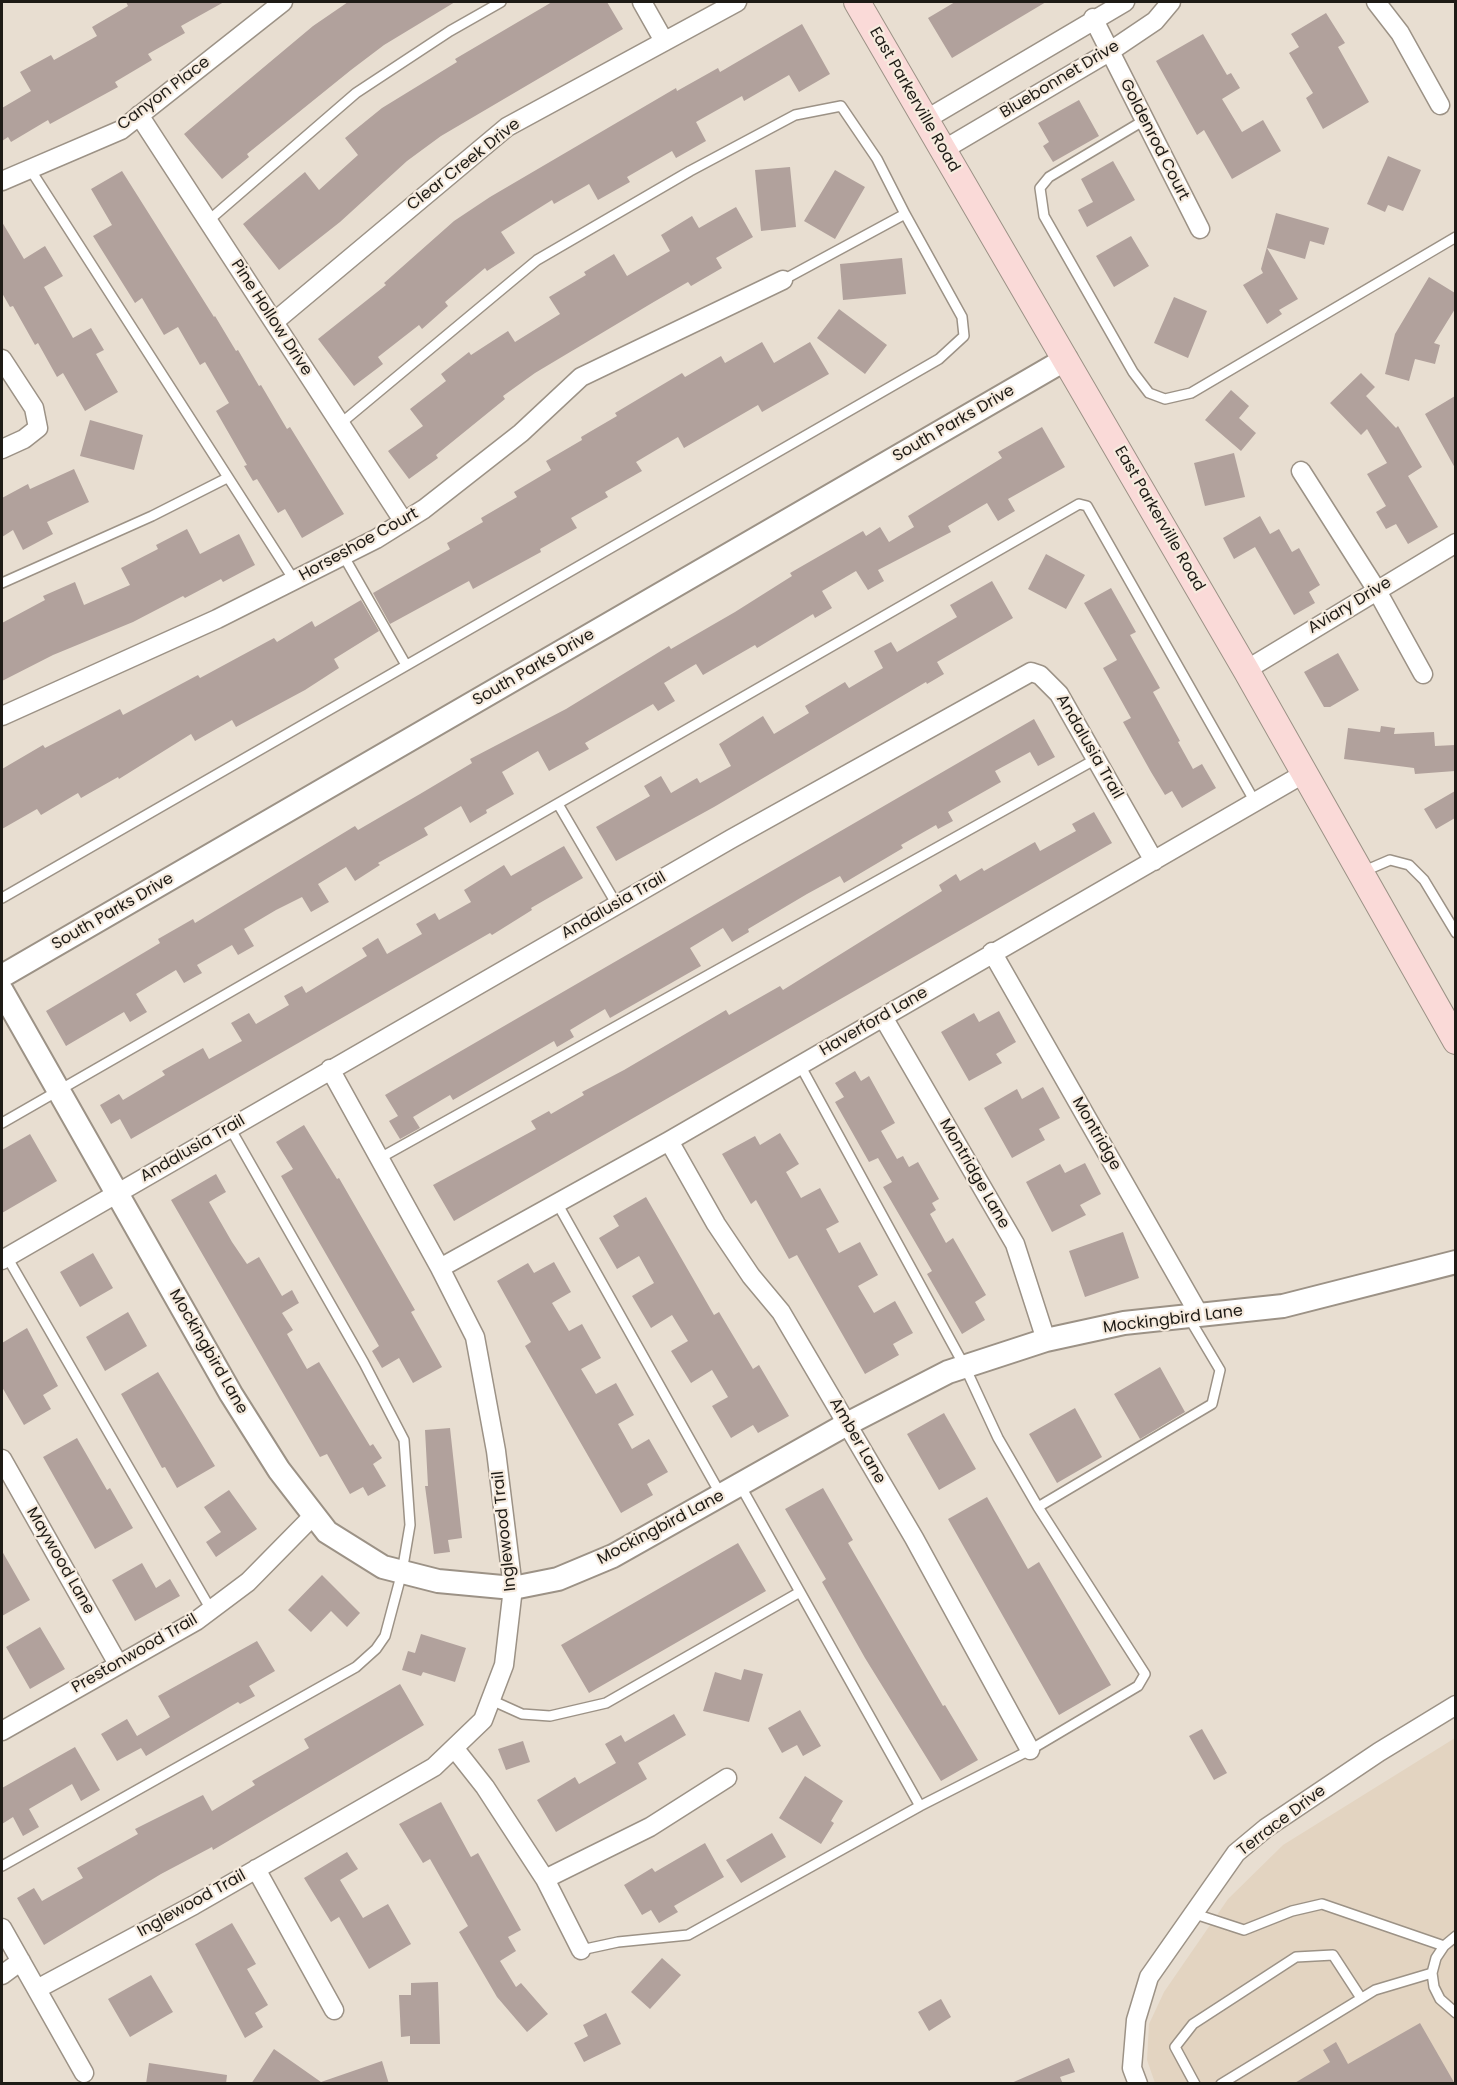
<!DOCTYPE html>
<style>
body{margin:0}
#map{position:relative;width:1457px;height:2085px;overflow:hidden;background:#e8ded1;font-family:Poppins,sans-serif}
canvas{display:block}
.frame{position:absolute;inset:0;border:3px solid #1e1b16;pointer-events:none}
</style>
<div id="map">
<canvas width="1457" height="2085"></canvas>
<div class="frame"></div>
</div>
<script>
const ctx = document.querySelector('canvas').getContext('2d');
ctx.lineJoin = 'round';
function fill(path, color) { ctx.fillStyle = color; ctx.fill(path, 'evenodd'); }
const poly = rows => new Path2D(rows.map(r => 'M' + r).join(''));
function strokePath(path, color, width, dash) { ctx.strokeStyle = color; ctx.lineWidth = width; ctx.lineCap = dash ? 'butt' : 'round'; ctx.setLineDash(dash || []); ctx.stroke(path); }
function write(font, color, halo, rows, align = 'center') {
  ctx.font = font + ' Poppins,sans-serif'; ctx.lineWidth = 4.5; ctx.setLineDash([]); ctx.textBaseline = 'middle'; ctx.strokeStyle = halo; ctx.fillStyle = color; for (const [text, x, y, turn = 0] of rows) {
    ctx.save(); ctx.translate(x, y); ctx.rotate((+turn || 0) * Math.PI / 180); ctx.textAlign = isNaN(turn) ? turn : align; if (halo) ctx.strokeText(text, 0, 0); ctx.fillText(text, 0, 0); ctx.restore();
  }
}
const built = poly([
 [1455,1738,1455,2083,1155,2083,1147,2060,1149,2024,1164,1992,1228,1899,1283,1845]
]);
const building = poly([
 [126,2,224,2,181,26,185,33,148,54,152,60,115,82,118,87,50,124,48,120,11,142,8,137,2,141,2,108,31,91,20,72,51,55,54,60,97,36,92,27,128,6],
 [348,2,455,2,384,45,351,70,247,154,249,157,222,179,184,134,313,26],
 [552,2,607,2,623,29,441,136,407,161,340,222,279,270,243,224,305,172,319,190,358,155,345,138,382,108,457,62,455,59],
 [955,2,1046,2,952,58,928,18],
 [1326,13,1345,43,1338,47,1369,102,1323,129,1306,98,1313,93,1289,53,1299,47,1291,34],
 [802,24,830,74,799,92,789,75,744,101,742,96,696,122,706,141,676,158,672,151,627,177,630,182,598,200,589,184,554,204,552,200,501,232,515,253,487,271,485,268,445,302,448,306,422,329,419,325,378,357,383,364,354,386,318,339,386,285,384,283,454,221,490,197,676,88,677,91,718,68,720,72],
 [1203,34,1227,75,1231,73,1240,88,1222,99,1242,132,1263,120,1281,151,1232,179,1204,130,1197,135,1156,61],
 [1079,100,1099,136,1053,162,1043,146,1049,142,1038,123],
 [1388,156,1421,170,1403,211,1388,205,1385,212,1367,204],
 [1113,161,1135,200,1087,227,1078,210,1093,202,1081,179],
 [790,167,796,227,761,231,755,170],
 [835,170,865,187,835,239,804,221],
 [122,171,214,317,215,316,236,351,238,350,259,386,261,385,287,429,290,427,344,514,302,538,285,509,278,513,257,479,253,481,244,466,247,465,216,411,229,403,205,362,200,365,178,327,164,335,142,298,135,303,93,236,112,225,91,189],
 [736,207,753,237,716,258,722,268,691,286,688,282,652,303,535,373,503,396,505,399,436,455,438,458,409,479,388,451,423,426,410,409,446,381,441,374,469,352,471,355,508,331,515,342,560,314,549,297,586,275,584,272,614,254,627,276,670,251,661,235,692,216,699,228],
 [1276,213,1329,228,1324,245,1310,241,1305,259,1267,248,1298,299,1279,310,1282,314,1267,324,1243,285,1263,273,1261,269],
 [2,222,24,259,45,246,63,276,44,287,73,338,91,328,104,350,96,354,118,392,85,411,63,373,57,377,38,343,35,345,13,306,10,307,2,293],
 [1131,236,1149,266,1114,287,1096,256],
 [902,258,906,294,843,300,840,264],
 [1429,277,1455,293,1455,309,1434,343,1440,345,1435,364,1415,359,1409,381,1385,374,1395,334],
 [1174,297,1207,311,1188,358,1154,343],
 [839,309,887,345,865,374,817,338],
 [762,342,774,363,810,342,829,374,762,412,758,405,684,448,678,437,636,462,642,471,605,492,608,497,571,518,577,528,540,549,541,552,473,589,469,581,390,624,373,593,450,549,447,543,483,522,481,518,517,497,514,492,551,470,546,461,582,440,581,437,617,416,615,413,682,373,685,377,721,356,725,363],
 [1361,373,1375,387,1366,396,1396,428,1398,426,1422,467,1408,476,1438,527,1408,544,1396,524,1386,529,1376,512,1386,506,1367,474,1387,463,1367,429,1361,435,1330,403],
 [1231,390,1249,406,1239,418,1256,433,1241,451,1205,420],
 [1455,396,1455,468,1425,414],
 [90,420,143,435,134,470,80,456],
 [1042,427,1065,467,1008,499,1015,511,998,521,987,503,948,526,951,532,878,570,884,581,868,590,856,571,822,591,832,608,815,618,813,614,757,648,755,645,703,675,696,664,664,683,675,701,658,711,653,704,585,743,589,749,549,771,538,751,502,772,514,794,486,810,487,813,470,823,461,806,424,828,428,835,378,863,380,865,355,881,346,867,318,884,329,902,311,912,302,897,276,910,244,929,254,946,238,955,232,945,197,965,202,973,184,983,176,970,136,994,147,1012,130,1022,124,1012,66,1046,46,1011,160,943,158,939,193,919,195,923,355,826,358,830,420,794,472,763,470,759,566,709,669,646,671,649,735,612,792,576,790,573,863,531,866,536,880,527,889,542,914,527,908,516,1002,458,998,452],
 [1234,453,1245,497,1205,506,1194,463],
 [74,469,89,502,47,522,53,534,23,550,13,530,2,537,2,498,28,484,30,489],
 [1260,516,1270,534,1279,529,1292,552,1299,548,1320,585,1309,592,1315,603,1294,615,1255,547,1234,559,1223,538],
 [187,529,200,554,239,534,255,565,223,582,221,579,185,598,183,596,133,622,53,655,2,681,2,623,45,600,43,596,75,582,84,605,130,585,121,568,158,549,156,545],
 [1046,554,1085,575,1066,609,1028,589],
 [992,581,1013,618,937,662,944,674,927,684,926,682,714,807,616,861,596,827,650,796,644,786,661,776,671,793,697,778,700,783,731,766,719,744,763,716,774,734,809,713,805,706,845,682,849,688,883,668,874,651,891,642,897,652,957,617,950,605],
 [1111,588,1136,632,1130,635,1160,688,1153,692,1180,741,1178,742,1193,769,1202,764,1216,788,1182,808,1172,791,1165,795,1151,772,1123,722,1131,718,1103,668,1117,660,1084,603],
 [361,600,379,631,334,659,339,668,305,690,236,727,232,720,195,741,191,734,119,779,118,777,81,798,78,793,41,815,37,809,2,829,2,769,43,745,45,748,120,709,123,715,198,675,200,678,274,638,277,642,312,621,315,627],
 [1338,653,1359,690,1330,707,1324,707,1304,672],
 [1034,719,1055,757,1038,766,1030,752,995,771,1001,782,948,812,953,821,938,829,936,825,901,845,903,848,844,883,840,876,807,894,748,929,749,932,732,942,723,928,690,948,701,966,610,1018,605,1009,570,1030,574,1037,557,1047,554,1041,453,1100,450,1095,413,1117,420,1128,400,1139,389,1121,398,1116,385,1095],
 [1381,726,1395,728,1394,734,1434,732,1435,746,1455,745,1455,771,1415,774,1414,768,1344,759,1348,728,1380,732],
 [1455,791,1455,818,1436,829,1424,809],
 [1094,812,1112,843,454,1221,433,1185,536,1129,531,1121,549,1111,551,1114,584,1095,582,1092,624,1070,726,1010,729,1015,780,986,783,990,942,891,939,885,956,874,960,881,982,868,984,871,1035,842,1040,851,1076,831,1072,824],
 [564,846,583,878,531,908,532,910,492,935,490,933,131,1139,120,1119,111,1124,100,1105,119,1094,123,1100,165,1075,162,1071,203,1048,209,1059,242,1041,231,1023,249,1013,256,1024,289,1005,284,996,302,986,306,993,367,956,362,948,378,938,387,954,422,934,416,924,435,913,439,920,471,902,464,890,504,865,511,876],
 [999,1011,1016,1042,996,1054,1002,1063,969,1081,941,1032,974,1013,979,1022],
 [855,1071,861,1081,869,1076,895,1123,881,1131,897,1159,903,1156,909,1167,918,1162,939,1199,932,1203,936,1210,930,1214,946,1243,953,1238,986,1295,975,1302,985,1320,962,1334,927,1274,932,1271,883,1187,892,1182,878,1158,869,1162,835,1102,844,1097,835,1083],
 [1043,1087,1060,1118,1039,1129,1045,1140,1012,1158,984,1108,1017,1089,1022,1099],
 [304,1125,337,1179,339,1178,415,1310,411,1312,442,1367,413,1383,399,1358,382,1368,372,1351,379,1346,281,1176,293,1169,276,1142],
 [780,1133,799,1164,786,1172,801,1198,820,1188,839,1222,826,1229,839,1253,860,1242,878,1275,858,1286,874,1313,895,1301,913,1333,893,1344,899,1355,865,1374,797,1255,789,1259,756,1200,751,1204,722,1154,755,1136,760,1145],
 [30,1134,57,1181,2,1213,2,1150],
 [1085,1163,1101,1194,1080,1205,1086,1215,1052,1232,1026,1182,1060,1164,1065,1173],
 [216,1174,226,1192,209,1202,232,1242,247,1264,259,1257,282,1296,292,1290,299,1303,282,1313,293,1330,287,1334,307,1369,319,1362,370,1446,373,1444,382,1458,373,1464,386,1486,368,1496,363,1487,350,1494,327,1454,320,1457,171,1200],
 [646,1197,714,1315,719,1312,753,1369,759,1365,789,1416,758,1433,753,1425,731,1438,712,1406,728,1397,712,1370,691,1383,671,1351,688,1341,672,1315,651,1328,632,1296,654,1283,639,1256,617,1269,599,1238,619,1226,613,1216],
 [1123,1232,1139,1278,1085,1297,1069,1251],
 [93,1253,113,1288,80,1307,60,1272],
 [554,1262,571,1292,552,1303,569,1331,582,1324,601,1358,581,1369,596,1394,616,1383,634,1415,618,1424,632,1449,649,1439,668,1472,647,1484,653,1495,621,1513,525,1346,531,1342,497,1281,528,1263,534,1273],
 [128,1312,147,1346,105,1371,86,1337],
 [27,1328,58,1386,43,1395,51,1409,24,1425,2,1387,2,1343],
 [1160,1367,1185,1412,1140,1439,1114,1394],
 [158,1372,215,1466,177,1488,165,1467,162,1468,121,1394],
 [1075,1408,1102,1457,1057,1483,1029,1434],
 [944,1413,976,1469,939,1490,907,1434],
 [450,1428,462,1538,448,1540,450,1552,434,1554,425,1486,428,1486,425,1430],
 [77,1438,107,1490,110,1488,133,1528,95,1549,43,1457],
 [823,1488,853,1540,848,1543,943,1706,945,1705,978,1760,941,1781,865,1658,822,1582,826,1579,785,1509],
 [229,1490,257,1529,216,1557,206,1542,221,1532,204,1507],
 [987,1497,1028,1569,1039,1562,1111,1685,1059,1715,948,1519],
 [738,1543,766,1591,589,1693,561,1645],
 [2,1551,30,1600,2,1616],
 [142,1563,156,1588,170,1579,180,1596,135,1621,112,1580],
 [322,1575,360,1613,347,1627,331,1611,311,1632,288,1610],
 [40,1627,65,1669,30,1689,6,1647],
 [421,1634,466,1648,455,1682,423,1672,421,1676,402,1670,408,1651,415,1653],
 [257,1641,275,1671,249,1686,255,1696,240,1704,238,1702,146,1756,141,1748,117,1761,101,1734,127,1719,137,1736,170,1717,158,1696],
 [744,1669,763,1674,749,1722,703,1711,715,1672,741,1680],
 [400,1684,424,1725,213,1850,212,1847,161,1874,44,1945,17,1898,34,1888,42,1901,83,1878,77,1868,138,1834,135,1829,203,1795,212,1811,255,1785,252,1781,309,1748,304,1739],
 [800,1710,821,1746,803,1756,797,1745,782,1753,768,1728],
 [674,1714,686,1735,638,1763,647,1779,556,1832,537,1800,575,1777,579,1784,616,1763,605,1744,621,1735,625,1742],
 [1202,1729,1227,1773,1214,1780,1189,1736],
 [523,1741,530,1762,506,1770,498,1749],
 [75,1747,100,1790,81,1801,72,1784,29,1809,39,1827,23,1836,13,1817,2,1824,2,1788],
 [805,1776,843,1801,831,1821,834,1823,821,1844,779,1818],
 [441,1802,471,1857,478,1853,521,1930,508,1937,516,1951,500,1961,516,1987,521,1983,548,2014,527,2032,497,1997,459,1932,468,1926,430,1859,423,1863,399,1824],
 [772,1833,786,1857,741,1883,726,1860],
 [705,1843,724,1877,674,1906,678,1912,659,1923,651,1910,642,1915,624,1885,652,1868,655,1872],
 [347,1852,358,1869,340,1880,363,1918,388,1904,411,1944,369,1969,339,1917,331,1922,304,1878],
 [232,1923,256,1964,247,1969,268,2005,255,2013,263,2027,245,2038,195,1944],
 [662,1958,681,1975,650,2009,631,1992],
 [151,1975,173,2012,130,2037,108,1999],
 [438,1982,440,2044,410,2044,410,2036,401,2037,399,1995,411,1995,411,1983],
 [941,1999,951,2017,929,2031,918,2012],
 [606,2013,621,2044,584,2062,574,2043,588,2036,583,2025],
 [1420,2023,1455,2084,1293,2084,1330,2062,1323,2050,1336,2042,1348,2064],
 [274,2049,321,2082,382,2061,389,2084,251,2084],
 [1069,2058,1075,2072,1060,2077,1063,2084,1009,2084],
 [149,2063,227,2075,226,2084,146,2084]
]);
const service = poly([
 [1143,121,1049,177,1040,188,1044,216,1133,372,1149,393,1165,399,1191,393,1456,237],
 [30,169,294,580],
 [208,221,356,93,450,31,501,2],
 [340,424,537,260,690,171,795,115,841,106,877,159,905,214,783,280],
 [343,555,406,665],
 [2,583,152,516,227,478],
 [558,804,617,905],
 [1362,872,1390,860,1409,865,1424,880,1456,933],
 [2,898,939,359,964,336,962,317,905,214],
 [2,1123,1079,504,1087,506,1255,802],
 [380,1158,1096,759],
 [557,1203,721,1495],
 [7,1257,210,1608],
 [740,1485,920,1806,1030,1750,1138,1686,1145,1674,1038,1507,998,1438,965,1367,800,1065],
 [1038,1507,1212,1404,1220,1370,1189,1318],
 [491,1700,522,1714,550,1716,606,1703,800,1592],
 [2,1866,356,1667,376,1649,385,1636,402,1572,410,1525,404,1440,364,1363,230,1128],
 [1192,1913,1244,1930,1292,1911,1322,1904,1444,1946],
 [1456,1936,1444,1946,1436,1958,1432,1973,1434,1987,1440,1999,1456,2013],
 [581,1950,618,1942,688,1935,920,1806],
 [1195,2084,1175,2047,1193,2024,1296,1957,1333,1955,1361,1998],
 [1221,2084,1375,1990,1432,1973]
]);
const minor = poly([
 [642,2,664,41],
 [1376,2,1400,33,1440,105],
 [1093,18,1200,229],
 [139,115,404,522],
 [925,120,1125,2],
 [943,150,1109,52,1155,21,1171,2],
 [2,181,121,130,283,2],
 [274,322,507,127,737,2],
 [2,359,34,408,38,428,24,439,2,449],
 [1301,471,1376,589,1423,674],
 [1246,670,1456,543],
 [2,716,217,619,376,539,424,509,521,433,581,377,783,280],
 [992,952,1200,1316],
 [883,1017,1015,1244,1046,1340],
 [669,1141,716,1224,751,1276,781,1312,914,1538,1030,1750],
 [2,1260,731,839,1031,672,1040,675,1059,694,1154,861],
 [440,1268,669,1141,1305,773],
 [2,1459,118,1664],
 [2,1731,196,1621,248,1582,313,1516],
 [455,1749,485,1787,545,1879,581,1950],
 [256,1869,334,2010],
 [545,1879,650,1827,727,1778],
 [2,1928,84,2073],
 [2,1975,21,1961],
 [37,1989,194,1905,434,1767,483,1720,504,1665,513,1588,496,1451,475,1337,440,1268,330,1069],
 [1138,2084,1132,2068,1136,2020,1149,1977,1236,1853,1266,1828,1379,1752,1456,1705]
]);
const tertiary = poly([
 [2,976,1066,359],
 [2,991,231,1394,279,1470,327,1532,383,1567,438,1581,513,1588,558,1579,613,1556,847,1424,948,1372,1046,1340,1124,1323,1283,1306,1456,1262]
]);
const secondary = poly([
 [857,2,1246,670,1456,1041]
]);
const streetNames = [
 ["Bluebonnet Drive",1060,80,-31],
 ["Canyon Place",164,94,-37],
 ["East Parkerville Road",914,100,60],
 ["Goldenrod Court",1154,140,63],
 ["Clear Creek Drive",464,165,-38],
 ["Pine Hollow Drive",271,318,57],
 ["South Parks Drive",954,424,-30],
 ["East Parkerville Road",1159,519,60],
 ["Horseshoe Court",359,545,-29],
 ["Aviary Drive",1350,606,-31],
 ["South Parks Drive",534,668,-30],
 ["Andalusia Trail",1089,747,60],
 ["Andalusia Trail",614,906,-30],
 ["South Parks Drive",113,912,-30],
 ["Haverford Lane",874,1022,-30],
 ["Montridge",1096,1134,60],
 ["Andalusia Trail",193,1149,-30],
 ["Montridge Lane",974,1174,60],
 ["Mockingbird Lane",1173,1320,-7],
 ["Mockingbird Lane",208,1352,60],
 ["Amber Lane",857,1441,60],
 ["Mockingbird Lane",661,1528,-28],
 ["Inglewood Trail",505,1531,-96],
 ["Maywood Lane",60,1561,60],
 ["Prestonwood Trail",135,1654,-30],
 ["Terrace Drive",1282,1821,-37],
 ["Inglewood Trail",192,1904,-29]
];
fill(built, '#e3d4c1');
fill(building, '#b1a19c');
strokePath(service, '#9c9286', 12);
strokePath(minor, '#9c9286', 21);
strokePath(tertiary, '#9c9286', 26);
strokePath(secondary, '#9c9286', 28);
strokePath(service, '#fff', 9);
strokePath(minor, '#fff', 18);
strokePath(tertiary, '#fff', 22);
strokePath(secondary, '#fadad8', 26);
write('16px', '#1e1b16', '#f6ebde', streetNames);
</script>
